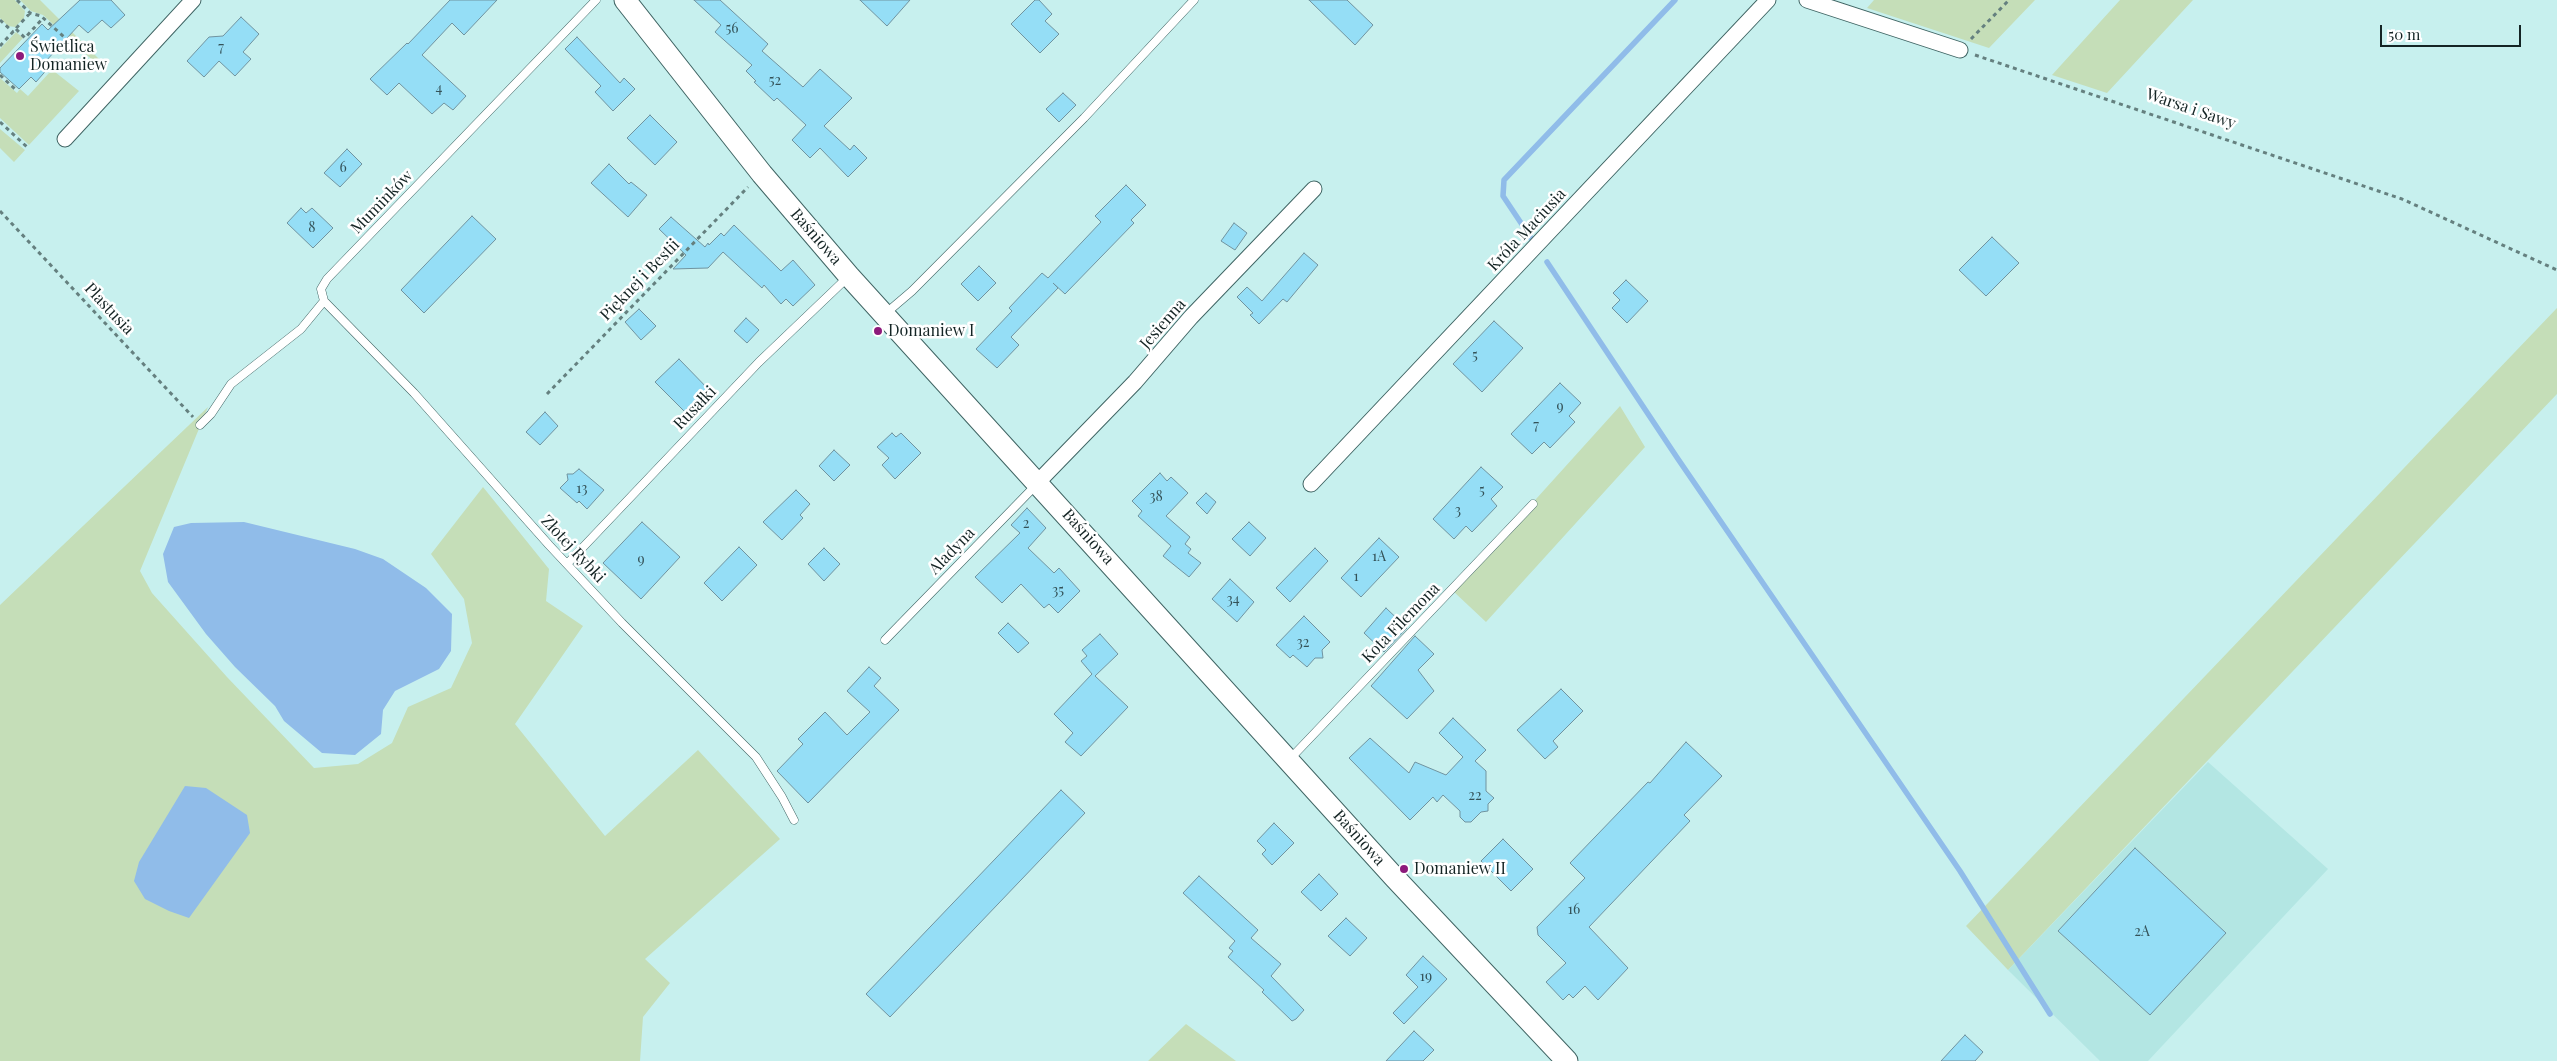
<!DOCTYPE html>
<meta charset="utf-8">
<style>
body{margin:0}
#map{position:relative;width:2557px;height:1061px;overflow:hidden;background:#c7f0ee;font-family:"Playfair Display",serif}
canvas{display:block}
.scale{position:absolute;left:2380px;top:25px;width:141px;height:22px;box-sizing:border-box;border:2px solid #142424;border-top:0;padding-left:6px;font-size:15px;line-height:18px;white-space:nowrap;color:#142424;-webkit-text-stroke:4px #fff;paint-order:stroke}
</style>
<div id="map">
<canvas width="2557" height="1061"></canvas>
<div class="scale">50 m</div>
</div>
<script>
const ctx = document.querySelector('canvas').getContext('2d');
ctx.lineJoin = 'round';
function fill(path, color) { ctx.fillStyle = color; ctx.fill(path, 'evenodd'); }
const poly = rows => new Path2D(rows.map(r => 'M' + r).join(''));
function strokePath(path, color, width, dash) { ctx.strokeStyle = color; ctx.lineWidth = width; ctx.lineCap = dash ? 'butt' : 'round'; ctx.setLineDash(dash || []); ctx.stroke(path); }
function write(font, color, halo, rows, align = 'center') {
  ctx.font = font + ' "Playfair Display",serif'; ctx.lineWidth = 5; ctx.setLineDash([]); ctx.textBaseline = 'middle'; ctx.strokeStyle = halo; ctx.fillStyle = color; for (const [text, x, y, turn = 0] of rows) {
    ctx.save(); ctx.translate(x, y); ctx.rotate((+turn || 0) * Math.PI / 180); ctx.textAlign = isNaN(turn) ? turn : align; if (halo) ctx.strokeText(text, 0, 0); ctx.fillText(text, 0, 0); ctx.restore();
  }
}
const built = poly([
 [2208,762,2328,869,2148,1061,2100,1061,2008,970]
]);
const green = poly([
 [0,0,15,0,25,11,24,18,15,27,8,26,0,18],
 [20,0,40,0,103,63,100,67,43,15,31,11],
 [1874,0,2035,0,1989,48,1867,8],
 [2120,0,2193,0,2107,93,2052,75],
 [16,32,23,38,0,63,0,49],
 [55,72,79,91,29,145,0,118,0,78,17,93,20,89,28,96,49,73],
 [0,129,25,150,14,162,0,148],
 [2557,308,2557,394,2008,970,1966,926],
 [1620,406,1645,447,1486,622,1453,591],
 [208,407,140,571,152,593,227,677,314,768,358,764,392,743,408,707,451,688,472,643,464,599,431,554,483,487,549,569,546,601,583,626,515,724,605,836,698,750,780,839,645,959,670,983,643,1017,640,1061,0,1061,0,605],
 [1186,1024,1236,1061,1148,1061]
]);
const water = poly([
 [244,522,355,549,383,559,426,588,452,614,451,651,439,669,395,691,383,710,381,734,355,755,322,753,284,721,275,706,235,667,206,634,168,582,163,554,174,527,191,523],
 [185,786,206,788,247,815,250,833,189,918,169,911,145,899,134,881,139,862]
]);
const stream = poly([
 [1531,238,1503,196,1504,180,1675,0],
 [1547,262,1678,459,1960,871,2050,1014]
]);
const building = poly([
 [80,0,111,0,125,15,111,28,102,20,88,33,79,25,45,62,50,66,36,82,31,77,19,89,0,72,0,68,42,24,48,30,80,0],
 [450,0,497,0,464,35,452,23,422,55,466,96,453,110,444,103,432,114,399,83,387,95,370,79,407,43,408,44,450,0],
 [694,0,720,0,768,44,762,51,803,87,820,69,852,98,824,126,850,150,854,145,867,158,848,177,820,148,810,158,792,140,806,125,777,98,774,101,754,82,756,81,746,71,752,65,715,32,721,25,694,0],
 [860,0,910,0,887,26,860,0],
 [1035,0,1039,0,1052,14,1045,21,1059,34,1040,53,1011,24,1035,0],
 [1309,0,1347,0,1373,25,1355,45,1309,0],
 [241,17,259,34,243,52,251,59,235,76,219,61,204,77,187,61,209,37,223,36,241,17],
 [577,37,620,83,624,78,635,89,613,111,595,92,601,86,565,49,577,37],
 [1063,93,1076,105,1059,122,1046,109,1063,93],
 [650,115,677,142,655,165,627,138,650,115],
 [347,149,362,164,340,187,324,173,347,149],
 [609,164,629,184,631,182,647,195,628,217,591,183,609,164],
 [1126,185,1146,205,1131,220,1134,223,1065,294,1053,283,1058,288,1011,337,1019,345,997,368,976,349,1012,311,1009,308,1042,273,1048,278,1101,222,1095,216,1126,185],
 [301,208,306,213,312,208,333,228,313,248,287,223,301,208],
 [472,216,496,239,424,313,401,290,472,216],
 [671,217,705,247,708,243,709,245,721,233,724,236,734,225,781,271,793,260,815,285,793,306,786,299,781,304,764,285,762,288,723,252,708,268,673,269,686,255,659,229,671,217],
 [1234,223,1247,233,1235,250,1221,241,1234,223],
 [1992,237,2019,263,1986,296,1959,270,1992,237],
 [1304,253,1318,265,1287,302,1283,299,1259,324,1250,315,1253,313,1237,297,1247,287,1262,301,1304,253],
 [979,266,996,283,978,301,961,284,979,266],
 [1626,280,1648,301,1627,323,1612,308,1620,300,1613,293,1626,280],
 [639,309,656,326,641,340,625,322,639,309],
 [746,318,759,330,747,343,734,331,746,318],
 [1494,321,1523,348,1482,392,1453,364,1494,321],
 [679,359,713,394,690,417,655,382,679,359],
 [1560,383,1581,403,1569,416,1575,422,1550,448,1544,442,1532,454,1511,434,1560,383],
 [545,412,558,426,540,445,526,432,545,412],
 [892,433,896,437,901,433,921,453,895,479,882,465,889,458,877,447,892,433],
 [834,450,850,465,834,481,819,466,834,450],
 [1481,467,1503,487,1491,499,1497,506,1472,532,1466,526,1454,539,1433,519,1481,467],
 [579,469,604,490,587,509,579,501,577,503,560,488,568,480,567,474,573,474,579,469],
 [1160,473,1167,481,1171,477,1188,493,1166,516,1190,537,1185,544,1191,549,1188,553,1201,563,1189,577,1163,556,1171,546,1138,516,1142,511,1132,501,1160,473],
 [796,490,810,504,800,515,803,518,782,540,763,522,796,490],
 [1206,493,1216,502,1207,514,1196,503,1206,493],
 [1027,508,1046,528,1028,548,1054,573,1059,568,1080,591,1058,613,1049,604,1044,608,1021,584,1002,603,975,577,1020,533,1011,525,1027,508],
 [642,522,680,557,641,599,603,563,642,522],
 [1249,522,1266,538,1250,556,1232,539,1249,522],
 [1379,538,1399,557,1361,597,1341,578,1379,538],
 [739,547,757,565,722,601,704,583,739,547],
 [824,548,840,564,824,581,808,564,824,548],
 [1315,548,1328,561,1290,602,1276,588,1315,548],
 [1230,579,1254,602,1237,622,1212,599,1230,579],
 [1386,608,1407,628,1384,652,1364,633,1386,608],
 [1304,616,1330,642,1322,650,1323,658,1315,658,1307,667,1293,655,1290,658,1276,645,1304,616],
 [1008,623,1029,643,1018,653,998,633,1008,623],
 [1100,634,1118,654,1095,676,1128,707,1081,756,1065,742,1073,733,1054,714,1092,674,1081,661,1087,656,1082,650,1100,634],
 [1415,636,1434,654,1418,670,1434,691,1407,719,1371,686,1415,636],
 [869,667,881,678,874,686,899,710,808,803,777,771,803,744,798,739,825,712,847,735,870,712,847,691,869,667],
 [1561,689,1583,711,1553,741,1558,747,1545,759,1517,730,1561,689],
 [1453,718,1486,750,1475,761,1486,771,1486,791,1494,798,1488,804,1488,811,1481,812,1471,822,1465,822,1460,817,1460,811,1443,795,1437,802,1433,797,1410,820,1349,758,1370,738,1409,773,1415,762,1446,775,1463,757,1439,733,1453,718],
 [1686,742,1722,776,1684,815,1690,821,1589,927,1628,968,1598,1000,1585,986,1573,998,1569,994,1563,1000,1546,982,1566,963,1538,935,1537,927,1585,878,1570,863,1648,782,1650,783,1686,742],
 [1061,790,1085,813,890,1017,866,994,1061,790],
 [1274,823,1294,843,1272,865,1262,854,1266,850,1257,841,1274,823],
 [1503,839,1533,869,1511,891,1481,861,1503,839],
 [2135,848,2226,933,2150,1015,2058,931,2135,848],
 [1319,874,1338,894,1321,911,1301,892,1319,874],
 [1199,876,1258,930,1251,938,1281,964,1271,976,1304,1010,1296,1019,1292,1021,1262,992,1264,990,1228,957,1233,951,1229,948,1235,941,1183,893,1199,876],
 [1346,918,1367,938,1350,956,1328,936,1346,918],
 [1423,956,1447,979,1404,1024,1393,1013,1418,987,1406,975,1423,956],
 [1414,1031,1434,1050,1423,1061,1386,1061,1414,1031],
 [1965,1035,1983,1052,1975,1061,1941,1061,1965,1035]
]);
const path = poly([
 [17,0,30,13,41,16,74,46,73,54],
 [0,20,13,32],
 [16,29,25,38,43,18],
 [1971,39,2009,0],
 [0,46,30,13],
 [1975,55,2402,199,2557,270],
 [0,75,17,91],
 [0,122,27,147],
 [0,211,193,417],
 [547,394,748,187]
]);
const lane = poly([
 [324,301,414,393,549,545,622,623,756,757,782,797,794,820],
 [885,314,912,291,1084,118,1194,0],
 [200,425,211,414,231,384,301,329,324,301,321,289,327,279,596,0],
 [567,564,759,362,848,277],
 [885,640,1037,484],
 [1289,760,1533,504]
]);
const street = poly([
 [1807,0,1960,50],
 [65,139,193,0],
 [1038,482,1135,382,1191,317,1314,189],
 [1311,484,1768,0]
]);
const secondary = poly([
 [625,0,762,174,849,276,1395,878,1567,1061]
]);
const markers = [
 [20,56,5,"#8d1a7b"],
 [878,331,5,"#8d1a7b"],
 [1404,869,5,"#8d1a7b"]
];
const numberNames = [
 ["56",732,29],
 ["7",221,48],
 ["52",775,81],
 ["4",439,89],
 ["6",343,168],
 ["8",312,228],
 ["5",1475,356],
 ["9",1560,407],
 ["7",1536,426],
 ["13",582,489],
 ["5",1482,491],
 ["38",1156,497],
 ["3",1458,511],
 ["2",1026,524],
 ["1A",1379,557],
 ["9",641,560],
 ["1",1356,577],
 ["35",1058,591],
 ["34",1233,600],
 ["32",1303,643],
 ["22",1475,796],
 ["16",1574,910],
 ["2A",2142,932],
 ["19",1426,977]
];
const poiNames = [
 ["Świetlica",30,47],
 ["Domaniew",30,65],
 ["Domaniew I",888,331],
 ["Domaniew II",1414,869]
];
const streetNames = [
 ["Warsa i Sawy",2191,109,19],
 ["Muminków",382,202,-46],
 ["Króla Maciusia",1527,230,-47],
 ["Baśniowa",816,237,49],
 ["Pięknej i Bestii",640,280,-46],
 ["Plastusia",109,309,47],
 ["Jesienna",1163,324,-49],
 ["Rusałki",695,408,-46],
 ["Baśniowa",1088,537,48],
 ["Złotej Rybki",573,549,47],
 ["Aladyna",952,551,-46],
 ["Kota Filemona",1401,623,-46],
 ["Baśniowa",1359,838,48]
];
fill(built, '#b3e6e3');
fill(green, '#c5deb8');
fill(water, '#90bce9');
strokePath(stream, '#90bce9', 5.5);
fill(building, '#95def6');
strokePath(building, '#70939f', 1);
strokePath(lane, '#406564', 9);
strokePath(street, '#406564', 17);
strokePath(secondary, '#406564', 23);
strokePath(path, '#65807f', 3, [4, 4]);
strokePath(lane, '#fff', 8);
strokePath(street, '#fff', 15);
strokePath(secondary, '#fff', 21);
for (const [x, y, r, color] of markers) { const dot = new Path2D(); dot.arc(x, y, r, 0, 2 * Math.PI); ctx.fillStyle = color; ctx.fill(dot); strokePath(dot, '#fff', 2); }
write('14px', '#345258', null, numberNames);
write('16px', '#142424', '#fff', poiNames, 'left');
write('16px', '#142424', '#fff', streetNames);
</script>
